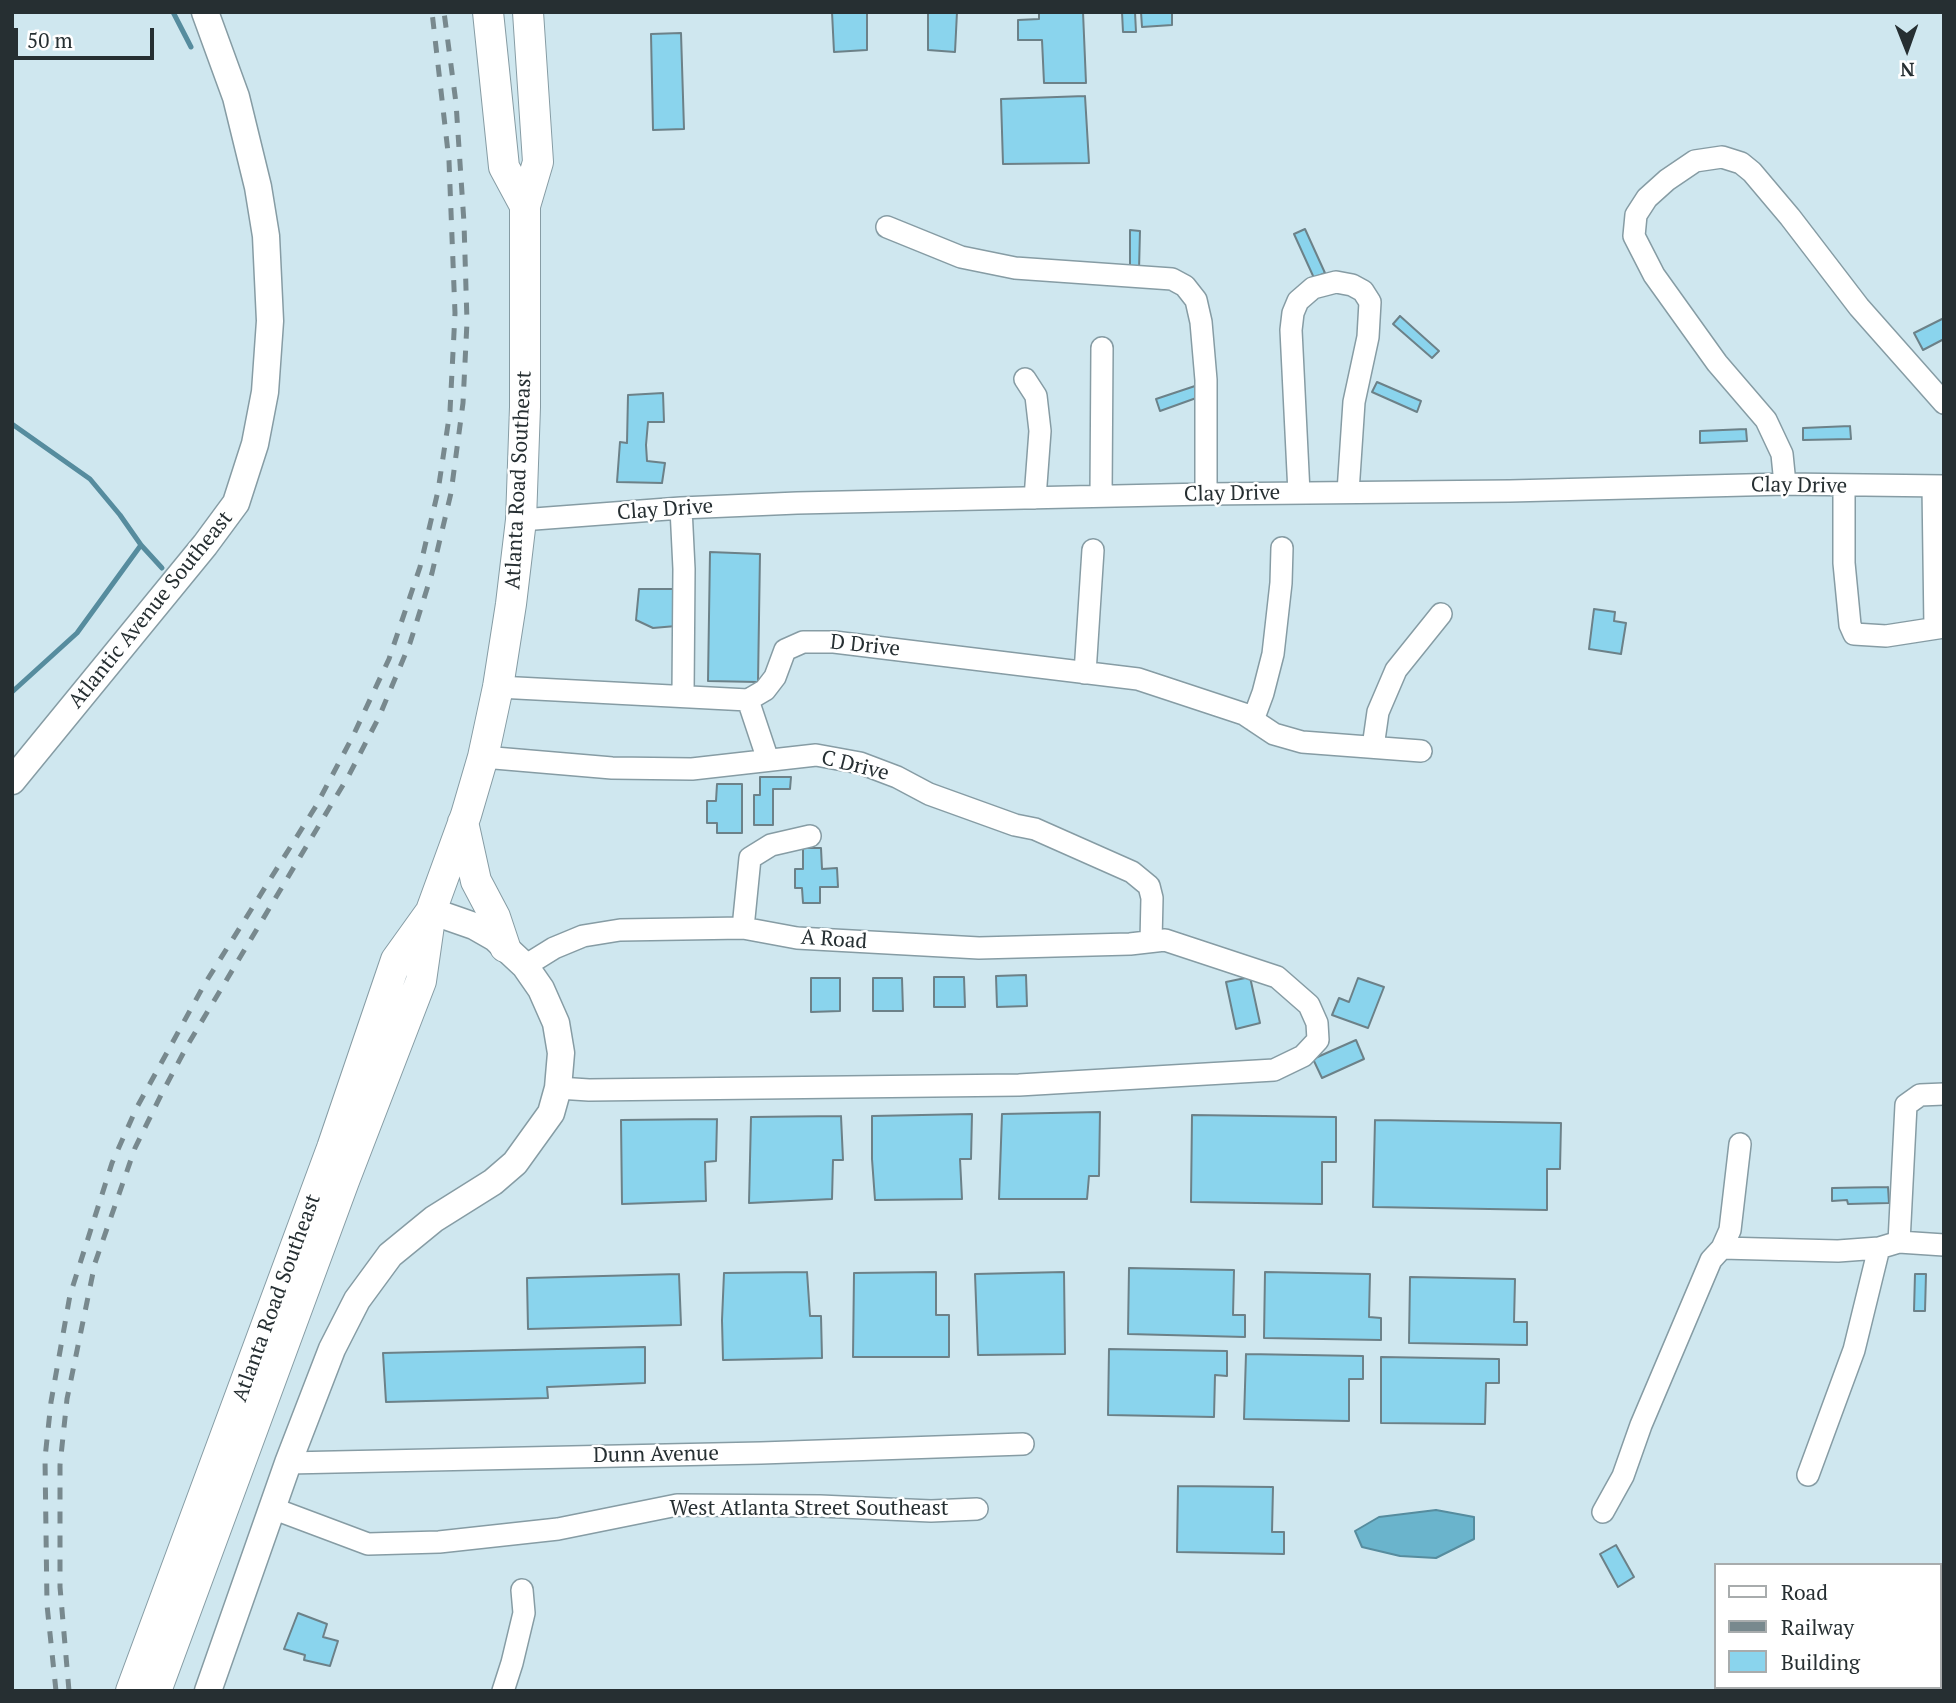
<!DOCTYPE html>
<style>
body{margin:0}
#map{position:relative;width:1956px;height:1703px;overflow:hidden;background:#cfe7ef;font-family:"PT Serif",serif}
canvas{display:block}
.frame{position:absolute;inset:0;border:14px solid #262f32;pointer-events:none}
.legend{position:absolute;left:1714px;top:1563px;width:228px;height:126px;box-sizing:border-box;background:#fff;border:2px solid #a8acad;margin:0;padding:9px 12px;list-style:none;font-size:21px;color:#262f32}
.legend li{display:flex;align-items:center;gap:14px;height:35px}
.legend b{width:35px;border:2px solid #a8acad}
.north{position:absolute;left:1872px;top:14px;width:70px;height:70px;-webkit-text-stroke:5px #fff;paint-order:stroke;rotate:179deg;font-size:19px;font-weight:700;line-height:28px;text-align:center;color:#262f32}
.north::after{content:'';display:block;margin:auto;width:24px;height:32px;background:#262f32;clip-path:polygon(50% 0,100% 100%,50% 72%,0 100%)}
.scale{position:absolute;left:14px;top:28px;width:140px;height:32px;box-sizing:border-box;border:4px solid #262f32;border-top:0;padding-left:9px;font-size:21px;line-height:24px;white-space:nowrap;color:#262f32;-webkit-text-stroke:5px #fff;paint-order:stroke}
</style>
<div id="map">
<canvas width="1956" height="1703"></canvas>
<div class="frame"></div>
<ul class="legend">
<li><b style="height:9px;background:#fff"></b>Road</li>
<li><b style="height:9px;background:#78898e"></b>Railway</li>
<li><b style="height:19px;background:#8ad4ed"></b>Building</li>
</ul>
<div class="north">N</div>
<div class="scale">50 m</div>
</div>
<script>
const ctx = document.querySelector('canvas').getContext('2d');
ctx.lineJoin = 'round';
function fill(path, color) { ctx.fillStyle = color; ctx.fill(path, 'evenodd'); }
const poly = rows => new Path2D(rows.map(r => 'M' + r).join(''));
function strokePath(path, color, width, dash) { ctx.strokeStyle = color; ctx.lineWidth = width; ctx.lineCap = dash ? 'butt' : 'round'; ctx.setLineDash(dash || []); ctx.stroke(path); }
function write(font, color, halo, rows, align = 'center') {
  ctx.font = font + ' "PT Serif",serif'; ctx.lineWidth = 5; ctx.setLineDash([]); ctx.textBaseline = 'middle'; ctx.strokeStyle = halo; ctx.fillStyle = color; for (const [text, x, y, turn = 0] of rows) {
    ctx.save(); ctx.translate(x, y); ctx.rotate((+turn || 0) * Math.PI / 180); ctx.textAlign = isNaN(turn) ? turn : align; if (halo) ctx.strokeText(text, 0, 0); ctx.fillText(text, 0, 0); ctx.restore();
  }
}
const water = poly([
 [1436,1510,1474,1517,1474,1539,1436,1558,1400,1556,1362,1547,1355,1531,1379,1517,1436,1510]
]);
const stream = poly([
 [173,12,191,47],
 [12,424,90,479,120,515,141,545,162,568],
 [12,692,77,633,141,545]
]);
const building = poly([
 [832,12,867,12,867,50,834,52,832,12],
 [928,12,957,12,955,52,928,50,928,12],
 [1039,12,1083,12,1086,83,1044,83,1042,40,1018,40,1018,20,1039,19,1039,12],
 [1122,12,1135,12,1136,32,1123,32,1122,12],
 [1141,12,1172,12,1172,25,1142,27,1141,12],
 [681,33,684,129,653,130,651,34,681,33],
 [1085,96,1089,163,1003,164,1001,99,1085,96],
 [1305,229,1325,273,1314,278,1294,234,1305,229],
 [1130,230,1140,231,1139,270,1130,270,1130,230],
 [1400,316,1439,351,1432,358,1393,324,1400,316],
 [1944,318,1944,339,1923,350,1914,333,1944,318],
 [1377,382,1421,401,1417,412,1372,392,1377,382],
 [1195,386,1199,397,1160,411,1156,399,1195,386],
 [663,393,664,422,648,422,646,445,647,461,665,463,662,483,617,482,620,442,627,443,628,395,663,393],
 [1850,426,1851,439,1803,440,1803,428,1850,426],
 [1746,429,1747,441,1700,443,1700,431,1746,429],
 [710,552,760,554,758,682,708,681,710,552],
 [639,589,677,589,676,626,653,628,636,620,639,589],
 [1594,609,1615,612,1614,621,1626,623,1621,654,1589,649,1594,609],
 [760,777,791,777,790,789,773,789,773,825,754,825,754,795,760,795,760,777],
 [717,784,742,784,742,833,717,833,717,823,707,823,707,801,716,801,717,784],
 [803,848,821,848,822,869,837,868,838,887,820,887,820,903,803,903,802,888,795,888,795,869,803,869,803,848],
 [1026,975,1027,1006,997,1007,996,976,1026,975],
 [934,977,964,977,965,1007,934,1007,934,977],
 [1250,977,1260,1023,1236,1029,1226,982,1250,977],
 [811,978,840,978,840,1011,811,1012,811,978],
 [873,978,902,978,903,1011,873,1011,873,978],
 [1358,978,1384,987,1368,1028,1332,1015,1339,998,1349,1002,1358,978],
 [1356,1040,1364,1059,1322,1078,1313,1059,1356,1040],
 [1100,1112,1099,1176,1089,1176,1087,1199,999,1199,1002,1114,1100,1112],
 [972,1114,971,1159,960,1159,962,1199,875,1200,872,1159,872,1116,972,1114],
 [1192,1115,1336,1117,1336,1162,1322,1162,1322,1204,1191,1202,1192,1115],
 [841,1116,843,1160,833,1160,832,1199,749,1203,751,1117,841,1116],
 [717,1119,716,1161,705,1162,706,1201,622,1204,621,1120,717,1119],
 [1375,1120,1561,1123,1560,1169,1547,1169,1547,1210,1373,1207,1375,1120],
 [1888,1187,1889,1203,1848,1204,1847,1200,1832,1201,1832,1188,1888,1187],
 [1129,1268,1234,1270,1233,1315,1245,1315,1245,1337,1128,1334,1129,1268],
 [807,1272,810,1316,821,1316,822,1358,723,1360,722,1320,724,1273,807,1272],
 [936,1272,936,1315,949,1315,949,1357,853,1357,854,1273,936,1272],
 [1064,1272,1065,1354,978,1355,975,1274,1064,1272],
 [1265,1272,1370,1274,1369,1317,1381,1318,1381,1340,1264,1338,1265,1272],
 [679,1274,681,1325,528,1329,527,1278,679,1274],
 [1915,1274,1926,1274,1925,1311,1914,1311,1915,1274],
 [1410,1277,1515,1279,1514,1322,1527,1322,1527,1345,1409,1343,1410,1277],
 [645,1347,645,1383,547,1387,548,1398,386,1402,383,1353,645,1347],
 [1109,1349,1227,1351,1227,1376,1215,1375,1214,1417,1108,1415,1109,1349],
 [1246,1354,1363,1356,1363,1379,1349,1379,1349,1421,1244,1419,1246,1354],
 [1381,1357,1499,1359,1499,1383,1486,1383,1485,1424,1381,1423,1381,1357],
 [1178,1486,1273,1487,1272,1532,1284,1532,1284,1554,1177,1552,1178,1486],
 [1616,1545,1634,1577,1618,1587,1600,1554,1616,1545],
 [298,1613,327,1624,323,1637,338,1641,330,1666,304,1660,305,1655,284,1649,298,1613],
 [1940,1639,1944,1639,1944,1685,1941,1685,1940,1677,1940,1639]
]);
const minor = poly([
 [887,227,961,257,1015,268,1172,279,1185,286,1196,300,1201,322,1206,380,1206,494],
 [1025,379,1036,396,1040,431,1035,498],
 [1785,484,1782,454,1766,420,1717,363,1654,275,1634,236,1636,215,1647,198,1667,180,1695,161,1722,157,1741,163,1752,172,1790,217,1859,307,1944,403],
 [1933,486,1935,628],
 [1844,487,1844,563,1850,625,1854,634,1886,636,1944,627],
 [1299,493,1291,330,1293,313,1298,301,1313,288,1336,282,1352,285,1363,291,1370,302,1368,337,1354,402,1348,492],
 [1101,496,1102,348],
 [681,508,684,569,683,694],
 [521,520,681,508,797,503,1206,494,1510,491,1785,484,1944,486],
 [1085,673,1093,550],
 [498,687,748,700,765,690,775,677,785,650,803,642,834,642,1138,679,1244,714,1274,734,1302,742,1421,751],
 [748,700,768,760],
 [1253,720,1263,693,1273,654,1281,583,1282,548],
 [1373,747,1378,712,1396,670,1441,614],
 [483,757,612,768,692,769,816,755,860,763,897,777,929,794,1015,825,1035,829,1132,872,1149,886,1152,898,1151,941],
 [743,928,750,858,771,845,810,836],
 [525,966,554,948,583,936,620,930,743,928,797,938,979,948,1130,944,1165,940,1277,977,1309,1005,1317,1023,1318,1040,1303,1056,1274,1070,1019,1085,589,1090,558,1088],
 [1899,1242,1906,1105,1920,1095,1944,1094],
 [1722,1248,1838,1251,1879,1248,1899,1242,1944,1245],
 [288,1463,761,1453,1023,1444],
 [1808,1475,1854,1350,1879,1248],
 [272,1508,368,1544,439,1542,558,1529,677,1505,820,1506,931,1511,977,1509],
 [1603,1512,1623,1476,1641,1425,1711,1260,1722,1248,1730,1230,1740,1144],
 [503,1691,512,1663,524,1613,522,1590]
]);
const tertiary = poly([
 [12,781,205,545,236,503,255,444,265,392,270,321,266,236,258,187,236,97,205,12],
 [208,1691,288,1463,332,1349,357,1300,390,1255,434,1219,493,1182,515,1163,551,1113,558,1088,561,1053,556,1023,541,989,525,966,495,938,474,926,431,911]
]);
const secondary = poly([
 [488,12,504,167,525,206],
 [463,822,476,881,495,917,505,947],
 [131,1691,332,1148,396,960,429,914],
 [156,1691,344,1181,421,981,431,911,466,815,483,757,498,687,511,604,521,520,525,407,525,206,538,162,528,12]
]);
const rail = poly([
 [56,1691,47,1605,45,1458,51,1402,70,1295,112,1163,136,1109,204,985,316,806,353,736,389,659,420,567,438,491,450,411,455,313,449,161,432,12],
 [69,1691,60,1587,60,1465,67,1399,95,1263,135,1148,161,1095,187,1046,349,775,379,717,410,643,432,573,451,493,463,403,467,322,464,223,456,103,444,12]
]);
const streetNames = [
 ["Atlanta Road Southeast",519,480,-87],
 ["Clay Drive",1799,486,1],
 ["Clay Drive",1232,494,-1],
 ["Clay Drive",665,510,-4],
 ["Atlantic Avenue Southeast",151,610,-51],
 ["D Drive",865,646,6],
 ["C Drive",855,766,14],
 ["A Road",834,940,4],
 ["Atlanta Road Southeast",277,1298,-70],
 ["Dunn Avenue",656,1455,-1],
 ["West Atlanta Street Southeast",809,1509]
];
fill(water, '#6ab4cc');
strokePath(water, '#568c9e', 2);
strokePath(stream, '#568c9e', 5);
fill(building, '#8ad4ed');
strokePath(building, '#6c8188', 2);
strokePath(minor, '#869ca4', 24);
strokePath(tertiary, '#869ca4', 29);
strokePath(secondary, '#869ca4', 32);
strokePath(minor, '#fff', 21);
strokePath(tertiary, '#fff', 26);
strokePath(secondary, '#fff', 30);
strokePath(rail, '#78898e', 5, [12, 12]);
write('21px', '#262f32', '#fff', streetNames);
</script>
